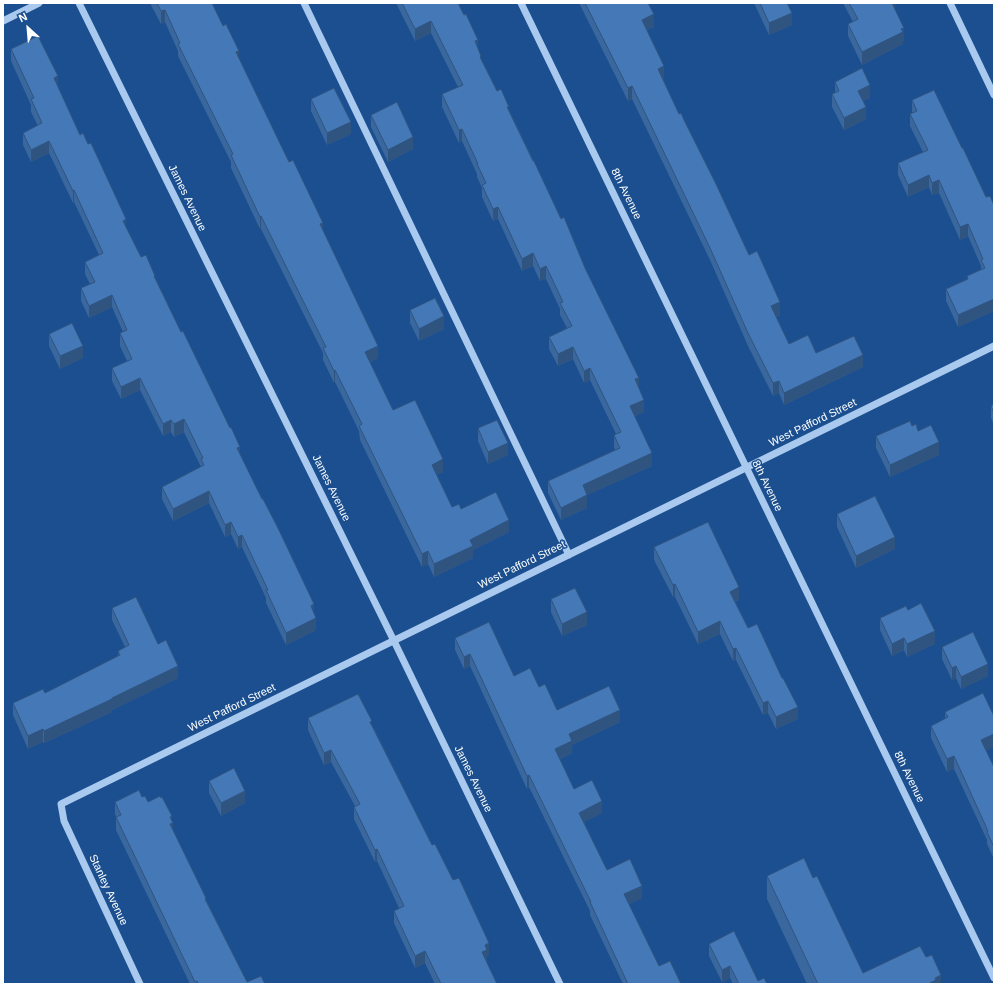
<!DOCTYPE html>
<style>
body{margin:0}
#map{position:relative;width:997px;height:987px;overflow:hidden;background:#1b4f8f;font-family:Helvetica,sans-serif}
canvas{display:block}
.frame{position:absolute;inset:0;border:4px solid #fff;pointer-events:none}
.north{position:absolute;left:8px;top:8px;width:40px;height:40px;-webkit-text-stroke:3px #1b4f8f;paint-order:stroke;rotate:334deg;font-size:11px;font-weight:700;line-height:16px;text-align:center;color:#fff}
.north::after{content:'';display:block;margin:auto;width:14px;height:18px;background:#fff;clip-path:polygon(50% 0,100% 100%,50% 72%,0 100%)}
</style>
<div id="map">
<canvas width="997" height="987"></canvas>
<div class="frame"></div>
<div class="north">N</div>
</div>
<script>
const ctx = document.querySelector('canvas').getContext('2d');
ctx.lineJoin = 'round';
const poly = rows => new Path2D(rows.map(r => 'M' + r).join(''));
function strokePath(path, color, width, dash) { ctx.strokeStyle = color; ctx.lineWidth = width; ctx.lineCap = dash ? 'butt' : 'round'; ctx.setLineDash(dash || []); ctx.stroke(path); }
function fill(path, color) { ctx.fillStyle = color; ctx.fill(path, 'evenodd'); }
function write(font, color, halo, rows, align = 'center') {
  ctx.font = font + ' Helvetica,sans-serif'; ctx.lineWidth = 3; ctx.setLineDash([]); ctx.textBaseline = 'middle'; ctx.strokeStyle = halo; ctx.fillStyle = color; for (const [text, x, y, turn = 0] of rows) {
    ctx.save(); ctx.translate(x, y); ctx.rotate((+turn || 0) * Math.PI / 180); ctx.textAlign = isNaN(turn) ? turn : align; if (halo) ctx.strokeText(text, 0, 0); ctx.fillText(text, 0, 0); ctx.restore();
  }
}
const minor = poly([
 [79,3,394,641,560,984],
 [304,3,569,555],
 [521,3,994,978],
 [950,3,994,95],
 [3,21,39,3],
 [140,984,64,821,61,804,994,346]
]);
const wall = poly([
 [151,3,212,3,323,232,378,358,370,362,393,410,443,472,436,475,452,507,461,509,509,532,473,550,473,558,434,577,428,564,422,567,360,440,359,431,335,382,334,383,323,360,323,353,261,229,260,229,231,168,231,162,178,56,178,51,165,22,161,24,151,5],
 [396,3,458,3,478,49,481,60,497,91,509,110,585,268,639,387,644,412,635,416,652,466,587,495,587,508,561,520,548,493,548,481,615,450,614,447,614,435,616,434,590,380,584,383,573,359,558,366,549,349,549,337,567,328,560,315,560,309,546,279,540,281,533,266,522,271,498,219,493,221,482,197,482,188,477,177,477,174,462,141,459,143,442,107,442,94,458,87,431,33,415,41],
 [579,3,648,3,654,27,647,30,664,79,663,79,679,114,749,255,780,315,776,317,789,344,863,367,784,405,779,393,773,396,748,346,710,260,632,99,628,101],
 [754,3,787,3,792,25,769,35],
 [843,3,895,3,895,9,904,41,903,41,903,44,862,65,848,36,848,24,853,22],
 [11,49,58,87,80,135,141,257,155,279,240,455,314,614,316,630,286,645,266,603,266,598,242,547,238,549,231,534,225,537,209,503,173,521,162,499,162,487,201,467,184,432,174,437,171,432,163,436,140,390,121,399,112,381,112,368,127,361,120,346,120,333,123,332,112,307,89,318,81,301,81,288,90,284,85,274,85,262,99,255,74,202,73,203,49,153,31,162,23,145,23,133,38,126,31,112,31,105,11,61],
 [835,82,870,98,863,101,866,119,844,130,832,107,832,94,835,93],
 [311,99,351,134,327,145,311,111],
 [912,100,986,197,994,205,994,311,958,327,946,301,946,289,967,279,967,276,981,269,981,266,968,236,960,240,939,193,932,195,929,187,908,197,898,175,898,163,923,152,910,126,910,114,912,113],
 [371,115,413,149,388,162,371,127],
 [410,310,444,329,419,341,410,323],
 [49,334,83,358,60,369,49,346],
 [994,404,994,425,991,418,991,406],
 [912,426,918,431,939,455,890,477,876,448,876,436],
 [478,428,508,455,488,464,478,441],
 [837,514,895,549,856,568,837,527],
 [654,547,739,600,735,602,748,628,798,719,776,729,768,713,763,715,736,660,733,661,720,634,698,644,675,597,673,597,654,560],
 [551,599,587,625,562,636,551,612],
 [112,608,158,644,178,678,112,710,112,712,44,743,43,742,28,749,13,715,13,703,45,693,118,656,118,651,125,647,112,620],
 [880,618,935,644,907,657,904,650,892,656,880,630],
 [455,638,514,676,539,687,557,710,620,722,572,745,572,753,560,759,574,789,602,813,584,822,607,870,642,898,629,904,659,966,681,984,623,984,590,915,590,911,529,787,527,789,470,666,464,669,455,650],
 [942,647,988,676,961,689,956,678,952,680,942,659],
 [945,712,994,716,994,747,986,750,994,767,994,859,987,844,987,840,954,769,947,772,931,738,931,726,945,719],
 [308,718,372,725,432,845,489,955,487,956,486,962,497,984,435,984,425,963,415,968,394,923,394,911,399,908,377,861,375,862,354,819,354,807,355,806,331,762,324,765,308,730],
 [209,781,245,803,221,816,209,793],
 [142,797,172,821,173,830,206,900,247,982,265,984,190,984,116,830,116,817,115,814,115,802],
 [767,876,863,973,926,957,941,984,807,984,767,899],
 [709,944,758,981,767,984,733,984,730,978,722,982,709,956]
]);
const shadedWall = poly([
 [892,3,895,3,895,14],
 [165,10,165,22,161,24,161,11],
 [792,13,792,25,769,35,769,23],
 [654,14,654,27,642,32,642,20],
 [431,21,431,33,415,41,415,29],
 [904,28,904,41,903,41,903,44,862,65,862,52],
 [478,40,478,52,475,41],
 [239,51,239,63,236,52],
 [664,66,664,79,658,81,658,69],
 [58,76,58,89,54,78],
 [870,85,870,98,858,103,858,91],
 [632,86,632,99,628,101,628,88],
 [866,107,866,119,844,130,844,118],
 [351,122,351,134,327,145,327,133],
 [462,129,462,141,459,143,459,130],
 [413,137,413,149,388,162,388,150],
 [49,141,49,153,31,162,31,150],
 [929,175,929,187,908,197,908,185],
 [939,180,939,193,932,195,932,183],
 [74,190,74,202,73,203,73,191],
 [498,207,498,219,493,221,493,209],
 [261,216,261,229,260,229,260,217],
 [126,219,126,232,123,221],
 [323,223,323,235,320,224],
 [968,224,968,236,960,240,960,227],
 [533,253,533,266,522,271,522,259],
 [546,266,546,279,540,281,540,269],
 [112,295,112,307,89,318,89,306],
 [994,299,994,311,958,327,958,315],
 [780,302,780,315,771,319,771,306],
 [444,316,444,329,419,341,419,329],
 [83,346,83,358,60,369,60,356],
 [378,346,378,358,365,364,365,352],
 [573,347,573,359,558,366,558,354],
 [863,355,863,367,784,405,784,393],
 [590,368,590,380,584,383,584,371],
 [335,370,335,382,334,383,334,371],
 [140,378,140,390,121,399,121,387],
 [639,378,639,390,635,379],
 [779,381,779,393,773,396,773,383],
 [644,400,644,412,630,419,630,406],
 [184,419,184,432,174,437,174,424],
 [171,420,171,432,163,436,163,424],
 [939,442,939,455,890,477,890,465],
 [508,443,508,455,488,464,488,452],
 [240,447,240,459,237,448],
 [652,453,652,466,583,497,583,485],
 [443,459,443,472,432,477,432,465],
 [209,491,209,503,173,521,173,509],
 [587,495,587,508,561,520,561,508],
 [509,520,509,532,473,550,473,558,434,577,434,564,470,540],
 [231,522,231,534,225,537,225,525],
 [242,535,242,547,238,549,238,537],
 [895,537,895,549,856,568,856,556],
 [428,551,428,564,422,567,422,554],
 [675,584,675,597,673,597,673,585],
 [739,587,739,600,730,604,730,592],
 [314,604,314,616,311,606],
 [587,612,587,625,562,636,562,624],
 [316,618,316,630,286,645,286,633],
 [720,621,720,634,698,644,698,632],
 [935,631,935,644,907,657,907,644],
 [904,638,904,650,892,656,892,644],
 [736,648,736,660,733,661,733,649],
 [470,654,470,666,464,669,464,657],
 [988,664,988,676,961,689,961,677],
 [178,666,178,678,112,710,112,712,44,743,44,731],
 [956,666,956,678,952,680,952,668],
 [768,701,768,713,763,715,763,703],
 [798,707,798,719,776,729,776,717],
 [620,710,620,722,572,745,572,753,555,761,555,749,569,734],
 [43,729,43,742,28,749,28,736],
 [994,734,994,747,981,753,981,740],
 [331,750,331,762,324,765,324,753],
 [954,756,954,769,947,772,947,759],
 [529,775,529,787,527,789,527,776],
 [245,791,245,803,221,816,221,803],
 [602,801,602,813,579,825,579,813],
 [172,816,172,824,173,823,173,835,170,837,170,817],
 [377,849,377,861,375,862,375,850],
 [642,886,642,898,624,906,624,894],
 [489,943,489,955,487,956,487,962,482,952,485,945],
 [425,951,425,963,415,968,415,956],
 [730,966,730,978,722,982,722,970],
 [941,975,941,984,928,984,935,978]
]);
const building = poly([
 [157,3,212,3,223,26,226,24,239,51,236,52,289,162,293,160,323,223,320,224,378,346,365,352,393,410,415,400,443,459,432,465,452,507,459,504,461,509,496,492,509,520,470,540,473,546,434,564,428,551,422,554,360,428,359,426,362,424,335,370,334,371,323,348,326,347,261,216,260,217,231,155,233,154,178,44,180,43,165,10,161,11,157,3],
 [402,3,458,3,464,15,466,14,478,40,475,41,481,56,480,57,497,91,501,89,509,107,507,107,533,161,534,161,561,219,564,217,585,268,639,378,635,379,644,400,630,406,652,453,583,485,587,495,561,508,548,481,620,448,614,435,621,432,590,368,584,371,573,347,558,354,549,337,572,326,560,303,563,302,546,266,540,269,533,253,522,259,498,207,493,209,482,185,486,183,477,164,478,164,462,129,459,130,442,94,463,85,431,21,415,29,402,3],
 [585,3,648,3,654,14,642,20,664,66,658,69,679,114,681,113,685,122,716,184,749,255,757,251,780,302,771,306,789,344,808,335,816,353,854,336,863,355,784,393,779,381,773,383,748,333,710,248,632,86,628,88,585,3],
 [760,3,787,3,792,13,769,23,760,3],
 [849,3,892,3,904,28,901,29,903,32,862,52,848,24,858,19,849,3],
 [38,36,58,76,54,78,80,135,83,133,88,144,91,143,126,219,123,221,141,257,146,255,155,276,154,276,181,332,183,331,230,428,231,427,240,447,237,448,262,499,263,499,278,528,314,604,311,606,316,618,286,633,266,590,268,590,242,535,238,537,231,522,225,525,209,491,173,509,162,487,204,465,201,459,203,458,184,419,174,424,171,420,163,424,140,378,121,387,112,368,132,359,120,333,127,330,112,295,89,306,81,288,95,282,85,262,103,253,74,190,73,191,49,141,31,150,23,133,42,123,31,99,34,98,11,49,38,36],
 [862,68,870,85,858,91,866,107,844,118,832,94,839,91,835,82,862,68],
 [334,88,351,122,327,133,311,99,334,88],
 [934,90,962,148,963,148,986,197,990,196,994,205,994,299,958,315,946,289,968,279,967,276,985,268,981,260,983,259,968,224,960,227,939,180,932,183,929,175,908,185,898,163,928,150,910,114,917,111,912,100,934,90],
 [397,102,413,137,388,150,371,115,397,102],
 [435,298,444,316,419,329,410,310,435,298],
 [72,323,83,346,60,356,49,334,72,323],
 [994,404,994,413,991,406,994,404],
 [497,420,508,443,488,452,478,428,497,420],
 [910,421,912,426,916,424,918,431,931,425,939,442,890,465,876,436,910,421],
 [875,496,895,537,856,556,837,514,875,496],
 [708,522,739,587,730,592,748,628,757,624,782,678,783,678,798,707,776,717,768,701,763,703,736,648,733,649,720,621,698,632,675,584,673,585,654,547,708,522],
 [575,588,587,612,562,624,551,599,575,588],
 [136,597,158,644,166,640,178,666,112,698,112,699,44,731,43,729,28,736,13,703,43,689,45,693,120,655,118,651,129,645,112,608,136,597],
 [921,603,935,631,907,644,904,638,892,644,880,618,906,606,908,610,921,603],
 [489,622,514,676,530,668,539,687,545,684,557,710,609,686,620,710,569,734,572,741,555,749,574,789,592,780,602,801,579,813,607,870,630,859,642,886,624,894,659,966,670,961,681,984,628,984,590,902,591,902,529,775,527,776,470,654,464,657,455,638,489,622],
 [973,632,988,664,961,677,956,666,952,668,942,647,973,632],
 [983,693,994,716,994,734,981,740,994,767,994,847,987,832,988,831,954,756,947,759,931,726,948,717,945,712,983,693],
 [358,694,372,721,370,722,432,845,435,844,453,880,459,878,489,943,485,945,487,950,482,952,497,984,441,984,425,951,415,956,394,911,404,906,377,849,375,850,354,807,360,804,331,750,324,753,308,718,358,694],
 [234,768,245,791,221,803,209,781,234,768],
 [139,790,142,797,145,796,148,802,160,796,161,798,162,797,172,816,170,817,173,823,170,824,206,898,205,899,247,982,261,976,265,984,198,984,197,981,195,982,116,817,121,815,115,802,139,790],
 [804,858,813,878,817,876,863,973,920,946,926,957,932,955,941,975,935,978,936,980,928,984,818,984,767,876,804,858],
 [734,931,758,981,764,978,767,984,739,984,730,966,722,970,709,944,734,931]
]);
const streetNames = [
 ["8th Avenue",626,194,64],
 ["James Avenue",187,198,64],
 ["West Pafford Street",813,423,-26],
 ["8th Avenue",767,486,64],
 ["James Avenue",331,488,64],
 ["West Pafford Street",522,565,-26],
 ["West Pafford Street",232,708,-26],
 ["8th Avenue",909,777,64],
 ["James Avenue",473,779,64],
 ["Stanley Avenue",108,890,65]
];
strokePath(minor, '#a9c9ee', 7);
fill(wall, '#3a679d');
fill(shadedWall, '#305480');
fill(building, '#4478b7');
strokePath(building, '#305480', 1);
write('11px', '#fff', '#1b4f8f', streetNames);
</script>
